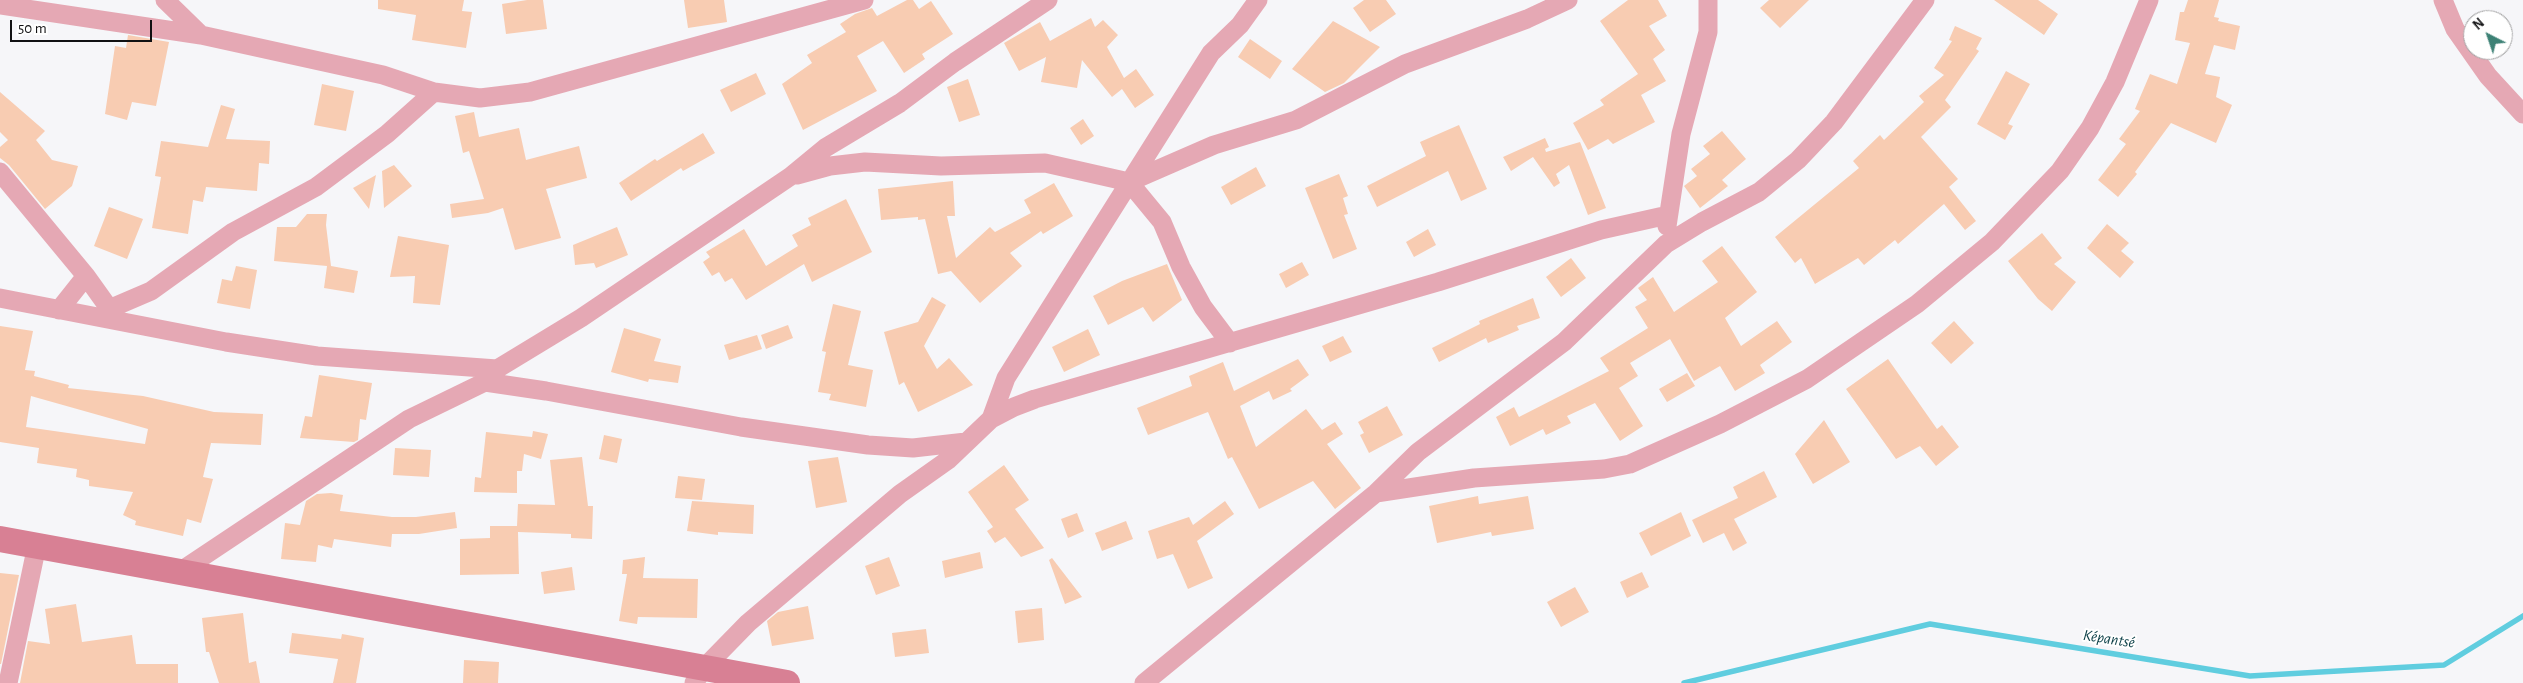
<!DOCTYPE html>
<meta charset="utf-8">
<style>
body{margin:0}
#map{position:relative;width:2523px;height:683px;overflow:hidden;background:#f6f6f9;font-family:"Alegreya Sans",sans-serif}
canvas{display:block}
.north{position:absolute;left:2463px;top:10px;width:50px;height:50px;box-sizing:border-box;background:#fff;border:1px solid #a0a0a1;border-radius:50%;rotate:319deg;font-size:14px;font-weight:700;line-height:20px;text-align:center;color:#111113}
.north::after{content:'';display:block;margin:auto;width:18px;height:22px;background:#3d8175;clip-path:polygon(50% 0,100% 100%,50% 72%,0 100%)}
.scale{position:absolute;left:10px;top:20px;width:142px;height:22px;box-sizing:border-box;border:2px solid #111113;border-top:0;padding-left:6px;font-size:15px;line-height:18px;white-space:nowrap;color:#111113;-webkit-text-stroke:4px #fff;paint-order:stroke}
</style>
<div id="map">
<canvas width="2523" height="683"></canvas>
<div class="north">N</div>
<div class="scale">50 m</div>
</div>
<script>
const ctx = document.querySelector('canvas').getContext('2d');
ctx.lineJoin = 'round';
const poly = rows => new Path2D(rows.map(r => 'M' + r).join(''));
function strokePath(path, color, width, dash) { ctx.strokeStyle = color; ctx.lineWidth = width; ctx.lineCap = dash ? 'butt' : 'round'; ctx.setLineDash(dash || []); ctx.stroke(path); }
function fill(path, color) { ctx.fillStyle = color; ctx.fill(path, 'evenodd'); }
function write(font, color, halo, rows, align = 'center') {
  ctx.font = font + ' "Alegreya Sans",sans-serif'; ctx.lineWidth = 4; ctx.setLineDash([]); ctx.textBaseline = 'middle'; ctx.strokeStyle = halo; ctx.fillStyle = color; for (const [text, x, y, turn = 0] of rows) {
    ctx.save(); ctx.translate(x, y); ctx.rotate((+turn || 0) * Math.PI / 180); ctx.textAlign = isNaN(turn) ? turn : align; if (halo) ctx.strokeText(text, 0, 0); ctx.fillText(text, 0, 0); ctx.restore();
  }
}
const stream = poly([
 [1684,683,1930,624,2250,676,2444,665,2523,616]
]);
const building = poly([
 [378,0,464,0,462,11,472,12,466,48,412,40,416,15,378,9],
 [527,0,543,0,547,29,506,34,502,4],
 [684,0,724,0,727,22,688,28],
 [907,0,913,0,919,9,931,1,953,34,922,54,925,59,904,73,883,41,857,56,877,91,803,130,782,84,812,63,807,55,846,32,840,24,855,14,872,8,877,16],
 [1364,0,1386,0,1396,14,1370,32,1353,8],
 [1628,0,1658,0,1667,16,1649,26,1665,50,1653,59,1666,81,1641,95,1655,122,1613,144,1608,139,1588,150,1573,123,1604,105,1600,100,1638,74,1600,21],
 [1769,0,1809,0,1780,28,1760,8],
 [1994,0,2038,0,2058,14,2044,35],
 [2188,0,2219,0,2214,17,2219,18,2218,21,2240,26,2235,50,2214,45,2205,74,2220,77,2216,97,2232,105,2216,143,2171,123,2135,172,2137,174,2118,197,2098,180,2126,144,2119,139,2140,111,2135,109,2150,74,2177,84,2190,43,2175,40,2180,12,2184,12],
 [1091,18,1095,27,1103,20,1118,35,1107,47,1124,78,1136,69,1154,95,1135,108,1122,89,1112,97,1082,60,1077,88,1041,82,1046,57,1019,71,1004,43,1040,22,1050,41],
 [1333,21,1380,47,1344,83,1325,92,1292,69],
 [1955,26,1982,38,1976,49,1979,51,1945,100,1951,107,1921,137,1958,179,1949,187,1976,221,1965,230,1944,204,1898,244,1895,240,1864,265,1858,258,1815,284,1801,258,1795,263,1775,237,1859,168,1853,161,1880,135,1884,140,1924,102,1919,96,1944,75,1934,68,1952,41,1949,40],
 [128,35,169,42,156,106,132,102,127,120,105,114,115,46,126,48],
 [1250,39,1282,61,1270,79,1238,57],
 [2006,71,2030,84,2008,124,2013,126,2005,140,1977,124],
 [756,73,766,94,731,112,720,90],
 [968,79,980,115,959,122,947,87],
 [322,84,354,91,346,131,314,125],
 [0,92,45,131,36,140,52,160,78,166,72,186,45,209,9,165,0,158,0,147,8,140,0,132],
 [221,105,235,109,226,139,270,141,269,164,259,163,257,191,206,187,203,202,193,200,188,234,152,228,161,177,155,176,161,141,208,147],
 [474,112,479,137,519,128,526,160,579,146,587,178,546,189,561,238,515,250,503,208,488,213,452,218,450,204,484,199,469,151,463,153,455,116],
 [1083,119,1094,136,1081,145,1070,128],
 [1459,125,1487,189,1461,201,1448,171,1377,207,1367,186,1426,156,1420,142],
 [1722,131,1746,159,1722,180,1728,186,1700,208,1684,186,1697,176,1691,169,1710,154,1703,146],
 [703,133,715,153,683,171,681,168,631,201,619,183,655,159,657,161],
 [1545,138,1549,147,1545,149,1546,152,1580,142,1606,208,1588,215,1569,165,1556,174,1560,183,1554,187,1533,157,1511,171,1503,157],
 [394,165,412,186,384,208,382,171],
 [1256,167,1266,186,1231,205,1221,187],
 [1339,174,1348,196,1343,198,1348,214,1344,215,1357,249,1333,259,1305,188],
 [376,175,369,209,353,188],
 [953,181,955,216,947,216,956,258,990,227,995,232,1031,213,1024,200,1054,183,1073,216,1043,234,1041,231,1010,253,1022,266,980,303,951,271,938,274,925,219,918,220,918,217,881,220,878,189],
 [846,199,872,252,812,282,804,264,746,300,732,278,725,282,719,272,712,276,703,262,710,257,706,252,744,229,766,266,798,246,792,235,811,225,808,218],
 [109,207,143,219,127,259,94,246],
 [307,214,327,214,326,225,331,266,358,271,354,293,324,288,327,266,274,261,277,227,296,227],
 [2107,224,2129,243,2121,251,2134,262,2120,278,2087,248],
 [617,227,628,255,596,268,594,263,575,265,573,245],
 [1428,229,1436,245,1414,257,1406,242],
 [2042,233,2062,258,2054,264,2076,282,2052,311,2038,299,2008,261],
 [398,236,449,245,440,305,413,303,415,276,390,277],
 [1722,246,1757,292,1725,318,1741,346,1777,321,1792,342,1760,365,1765,373,1735,391,1720,366,1694,381,1670,339,1630,363,1638,376,1619,388,1643,426,1620,441,1595,403,1567,416,1571,423,1546,435,1543,429,1510,446,1496,417,1514,407,1519,417,1609,371,1600,358,1648,328,1635,307,1647,300,1638,288,1653,277,1674,312,1718,282,1702,261],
 [1571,258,1586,278,1561,297,1546,277],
 [1302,262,1309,275,1286,288,1279,274],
 [1167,264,1182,300,1153,322,1143,307,1108,325,1093,296,1122,281],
 [236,266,257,270,250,309,217,303,222,279,232,281],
 [932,297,946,305,924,346,937,369,949,358,973,385,918,412,904,382,899,385,884,332,918,322],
 [1533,298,1540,318,1517,326,1519,330,1488,343,1486,338,1439,362,1432,348,1480,324,1479,321],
 [833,304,861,311,848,365,873,370,866,407,829,400,831,394,818,392,826,352,822,351],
 [1954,321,1974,343,1951,364,1931,343],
 [788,325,793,338,766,349,761,335],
 [0,326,33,331,25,370,35,371,34,376,69,385,68,388,143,396,214,412,263,414,261,445,211,443,203,477,213,479,201,523,187,519,183,536,135,525,136,521,123,515,133,492,89,486,89,480,76,477,77,469,37,463,39,448,0,442],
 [31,396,148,429,145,444,26,427],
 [624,328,661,339,654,361,681,366,678,383,649,379,648,382,611,372],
 [1088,329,1100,355,1064,372,1052,347],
 [757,335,762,349,729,360,724,345],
 [1343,336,1352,352,1330,362,1322,346],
 [1298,359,1309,375,1290,389,1292,391,1273,400,1269,391,1240,406,1256,447,1306,409,1322,430,1335,422,1343,434,1327,444,1361,488,1335,509,1313,481,1259,509,1232,457,1228,459,1208,412,1148,435,1137,408,1192,386,1189,376,1223,362,1234,391],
 [1888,359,1937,429,1942,425,1959,447,1936,466,1920,446,1896,459,1846,389],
 [1687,373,1695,386,1667,402,1659,389],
 [319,375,372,383,366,420,360,419,358,440,354,442,300,438,305,416,312,417],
 [1387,406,1403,435,1369,453,1360,435,1364,433,1358,422],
 [1824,420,1850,462,1813,484,1795,454],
 [533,431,548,434,541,459,524,454,522,471,517,471,517,493,474,492,475,477,481,478,486,432,532,437],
 [604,435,622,439,617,463,599,459],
 [395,448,431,450,429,477,393,475],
 [582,457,588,506,593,506,592,539,571,538,571,534,518,532,519,574,460,575,460,539,490,538,490,526,517,526,518,504,555,505,550,460],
 [838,457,847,502,816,508,808,461],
 [1004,465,1029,500,1015,509,1044,548,1021,557,1005,537,995,543,987,531,993,527,968,492],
 [1764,471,1777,497,1734,519,1747,543,1733,551,1724,533,1703,543,1692,520,1738,498,1733,487],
 [678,476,705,479,702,500,675,498],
 [331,493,343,495,340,511,392,517,416,517,455,512,457,528,419,534,392,534,391,547,334,539,332,548,318,545,316,562,281,559,285,523,300,525,306,501,317,494],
 [1478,496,1479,504,1528,496,1534,529,1492,536,1491,532,1437,543,1429,506],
 [692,501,754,505,753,534,718,532,718,535,687,531],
 [1225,501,1234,514,1197,541,1213,578,1188,589,1173,554,1157,559,1148,531,1189,517,1193,525],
 [1681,512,1691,536,1651,556,1639,533],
 [1077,513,1084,531,1068,538,1061,519],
 [1126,521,1133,539,1102,551,1095,533],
 [980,552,983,568,945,578,942,561],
 [645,557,643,578,698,579,697,618,638,617,637,624,619,621,627,574,622,574,623,560],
 [889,557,900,586,876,595,865,566],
 [1052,558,1082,597,1065,604,1049,560],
 [572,567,575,590,544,594,541,572],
 [1642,572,1649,587,1627,598,1620,582],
 [0,573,19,575,1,664,0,664],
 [1575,587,1589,612,1561,627,1547,602],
 [76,604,82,642,132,635,136,664,178,664,178,683,20,683,28,641,50,644,45,609],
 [808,606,814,639,772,646,767,621,778,612],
 [1042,608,1044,640,1018,643,1015,611],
 [243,613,249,663,256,661,260,683,219,683,209,652,206,652,202,618],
 [926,629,929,653,895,657,892,633],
 [292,633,341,639,342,634,364,638,356,683,333,683,338,659,289,653],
 [464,660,499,662,498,683,463,683]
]);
const street = poly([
 [165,0,201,35],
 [2443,0,2455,29,2488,76,2523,114],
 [0,5,201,35,383,75,434,92,480,98,530,92,864,0],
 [0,172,86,276,116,318],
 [797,175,830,166,865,162,941,166,1045,163,1129,182,1214,145,1296,120,1405,64,1527,19,1568,0],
 [1129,182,1162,222,1181,267,1203,307,1230,343],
 [1667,226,1681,134,1708,32,1708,0],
 [0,298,226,342,317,356,497,369],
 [109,309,151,291,233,232,316,187,387,134,434,92],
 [59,310,86,276],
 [485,382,546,391,741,427,868,445,913,448,966,442],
 [991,419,1006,378,1211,53,1240,25,1258,0],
 [1376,493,1474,478,1604,469,1630,464,1720,424,1807,379,1917,304,1992,242,2060,171,2090,128,2115,82,2149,0],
 [178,573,409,419,485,382,497,369,581,318,791,176,825,148,900,103,955,62,1048,0],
 [8,683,37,545],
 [694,683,705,667,748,623,900,494,948,460,991,419,1014,407,1035,399,1438,282,1601,230,1668,215],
 [1144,683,1376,493,1418,452,1564,342,1666,244,1702,222,1759,192,1798,160,1834,122,1925,0]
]);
const secondary = poly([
 [0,539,787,683]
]);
const waterNames = [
 ["Képantsé",2109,639,9]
];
strokePath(stream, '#60cddf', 5.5);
fill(building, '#f8ccb2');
strokePath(street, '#e5a8b4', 19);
strokePath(secondary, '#d88094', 26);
write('italic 16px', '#0a3e46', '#fff', waterNames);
</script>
